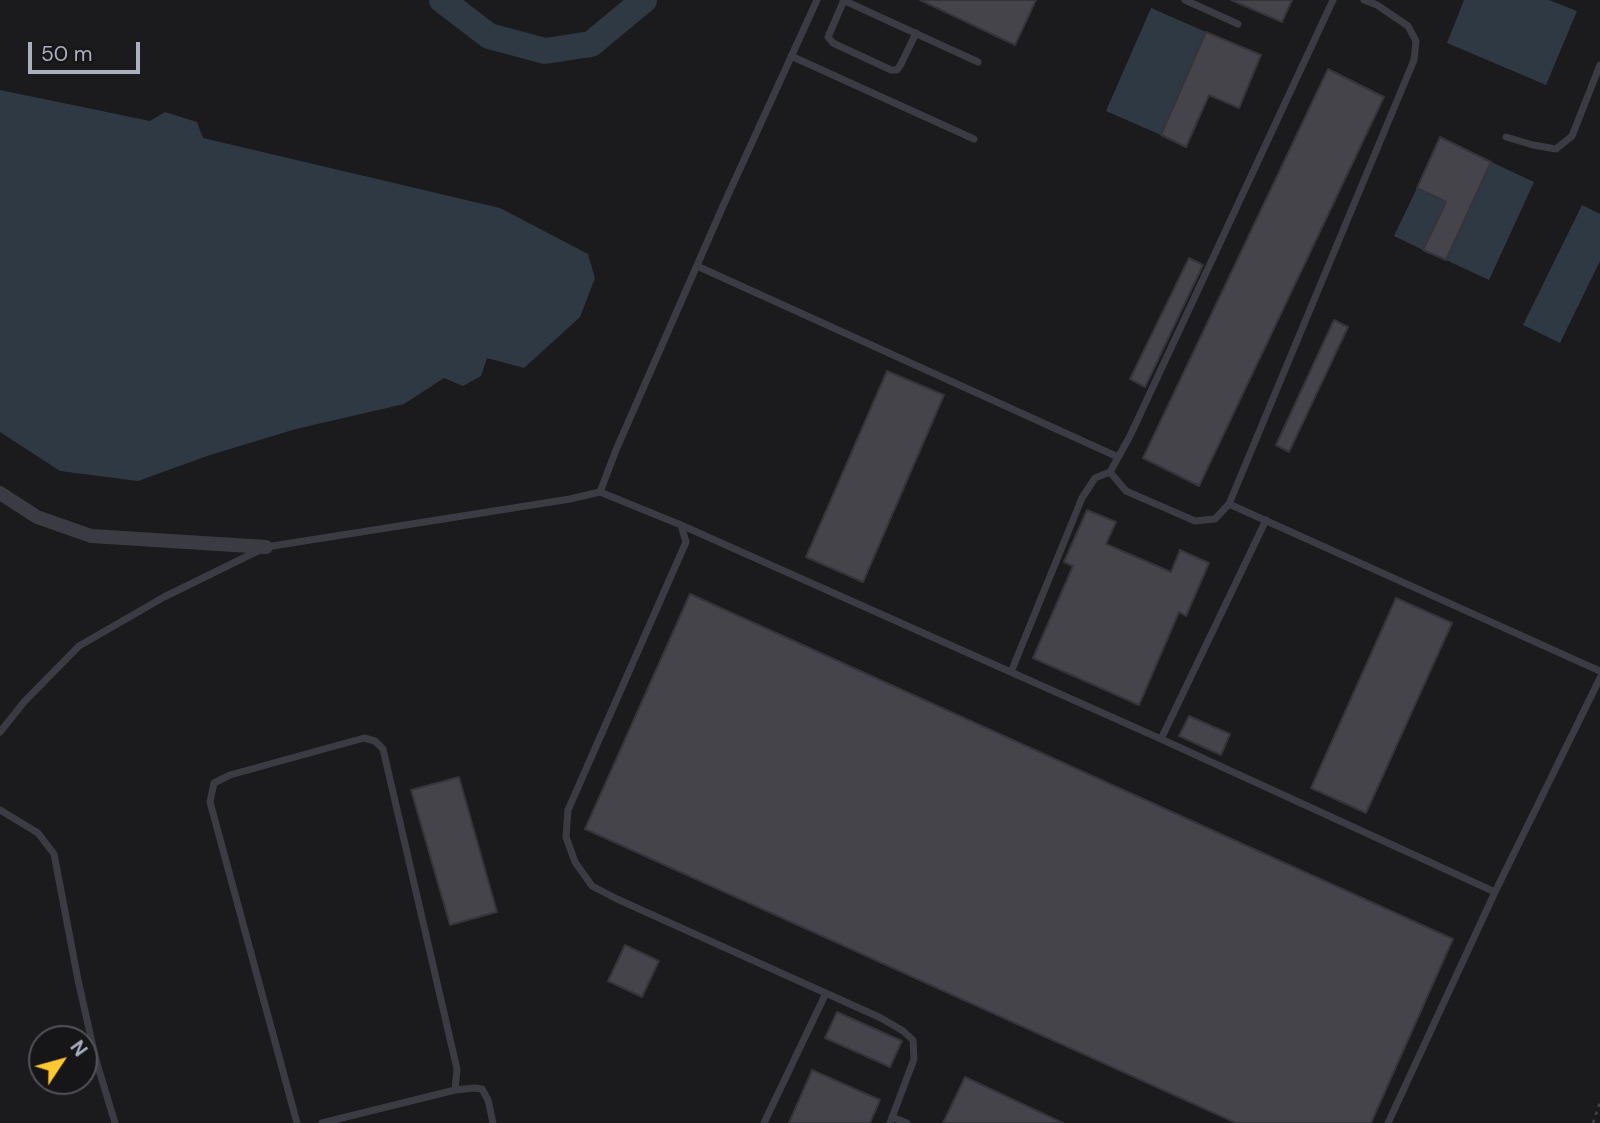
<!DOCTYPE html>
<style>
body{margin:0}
#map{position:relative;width:1600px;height:1123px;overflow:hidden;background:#1b1b1d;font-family:"DM Sans",sans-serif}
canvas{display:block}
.north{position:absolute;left:28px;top:1025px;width:70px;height:70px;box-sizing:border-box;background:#161518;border:2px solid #52535a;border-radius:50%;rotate:54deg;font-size:19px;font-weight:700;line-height:28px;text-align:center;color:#acb0be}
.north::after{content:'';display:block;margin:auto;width:24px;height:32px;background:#ffc831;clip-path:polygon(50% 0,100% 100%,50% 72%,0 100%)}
.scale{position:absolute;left:28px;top:42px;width:112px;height:32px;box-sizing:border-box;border:4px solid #acb0be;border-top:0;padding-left:9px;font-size:21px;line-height:24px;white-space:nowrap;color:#acb0be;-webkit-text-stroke:5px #161518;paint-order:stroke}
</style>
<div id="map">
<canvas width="1600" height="1123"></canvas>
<div class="north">N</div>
<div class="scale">50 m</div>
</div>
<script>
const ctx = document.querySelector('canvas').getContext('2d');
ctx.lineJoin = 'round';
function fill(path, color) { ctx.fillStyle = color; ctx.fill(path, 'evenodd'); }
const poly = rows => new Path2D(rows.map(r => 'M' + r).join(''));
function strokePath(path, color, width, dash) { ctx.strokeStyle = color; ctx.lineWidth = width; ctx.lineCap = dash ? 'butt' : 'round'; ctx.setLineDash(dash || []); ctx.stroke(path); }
const water = poly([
 [1464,0,1549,0,1577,11,1546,85,1447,43],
 [1151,8,1206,32,1161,135,1106,111],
 [0,90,150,121,165,112,197,122,203,138,500,208,588,254,595,278,580,317,524,368,487,358,481,376,463,386,444,378,404,404,296,429,210,455,138,481,60,471,0,432],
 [1491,162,1534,182,1489,280,1446,260],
 [1417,188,1446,202,1423,250,1394,236],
 [1582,205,1600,214,1600,261,1560,343,1523,325]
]);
const river = poly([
 [442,0,489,36,545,51,591,44,644,0]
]);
const building = poly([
 [920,0,1036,0,1015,45,920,0],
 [1231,0,1292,0,1282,22,1231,0],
 [1206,32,1261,55,1239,108,1209,95,1186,147,1161,135,1206,32],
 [1328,69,1384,97,1199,486,1143,458,1328,69],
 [1440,137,1491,162,1446,260,1423,250,1446,202,1417,188,1440,137],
 [1189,258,1203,265,1145,387,1130,379,1189,258],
 [1334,320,1348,327,1289,452,1276,445,1334,320],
 [887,371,944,395,863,582,806,557,887,371],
 [1087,510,1116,522,1106,544,1171,572,1180,550,1209,563,1186,616,1179,612,1139,705,1033,658,1073,566,1064,562,1087,510],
 [690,594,1453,939,1371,1123,1236,1123,585,829,690,594],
 [1396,598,1452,623,1366,813,1311,788,1396,598],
 [1189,716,1230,734,1221,755,1179,736,1189,716],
 [459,777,497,912,450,925,411,790,459,777],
 [625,945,659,961,642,997,608,981,625,945],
 [837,1012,902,1041,890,1067,825,1038,837,1012],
 [812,1070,880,1100,870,1123,789,1123,812,1070],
 [965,1077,1063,1123,943,1123,965,1077]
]);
const path = poly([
 [1593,1123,1600,1102]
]);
const service = poly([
 [843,0,978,62],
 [844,0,828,37,833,43,891,70,897,70,901,64,916,33],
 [1185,0,1238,24],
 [1333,0,1130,436,1110,472,1126,491,1195,521,1215,519,1229,504,1414,60,1416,41,1408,26,1377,5,1364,0],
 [791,56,974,139],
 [1506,137,1533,145,1556,149,1572,136,1600,65],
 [697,266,1118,457],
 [600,492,616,450,723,206,817,0],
 [1229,504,1600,671],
 [681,525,1161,739,1495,892],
 [1011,672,1082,498,1095,478,1110,472],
 [0,732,24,702,79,646,164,597,266,547,570,499,600,492,681,525,686,542,568,810,566,837,575,862,592,886,617,899,881,1018,903,1031,913,1040,914,1059,890,1123],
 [1161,739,1266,520],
 [0,810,38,833,54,854,78,980,96,1060,115,1123],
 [455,1090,474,1088,482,1089,488,1100,493,1123],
 [892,1117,907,1123],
 [297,1123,210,802,214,783,230,775,364,738,375,741,383,749,457,1069,455,1090,322,1123],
 [764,1123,826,993],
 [1388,1123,1495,892,1600,678]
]);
const minor = poly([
 [0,493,37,517,91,536,266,547]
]);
fill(water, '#2f3943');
strokePath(river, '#2f3943', 26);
fill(building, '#44444a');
strokePath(building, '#35343a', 2);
strokePath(path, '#41434a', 2.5, [3.5, 5]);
strokePath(service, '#3b3c43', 7);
strokePath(minor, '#3b3c43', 14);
</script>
